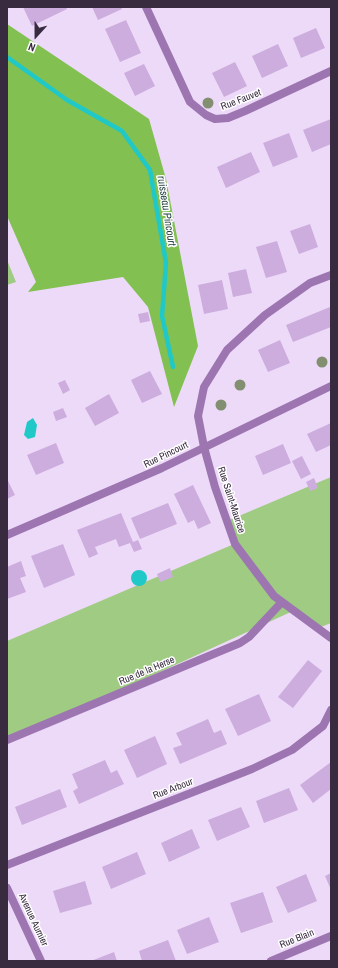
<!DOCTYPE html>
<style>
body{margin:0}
#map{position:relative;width:338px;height:968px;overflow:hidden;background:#eddaf8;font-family:"Archivo Narrow",sans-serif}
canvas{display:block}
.frame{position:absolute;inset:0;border:8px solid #382b3f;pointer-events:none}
.north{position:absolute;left:16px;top:16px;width:40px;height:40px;-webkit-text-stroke:3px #fff;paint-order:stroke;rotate:201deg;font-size:11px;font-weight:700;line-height:16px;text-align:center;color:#382b3f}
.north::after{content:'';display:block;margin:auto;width:14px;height:18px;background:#382b3f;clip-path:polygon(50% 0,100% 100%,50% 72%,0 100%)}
</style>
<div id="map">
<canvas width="338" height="968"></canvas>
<div class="frame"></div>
<div class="north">N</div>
</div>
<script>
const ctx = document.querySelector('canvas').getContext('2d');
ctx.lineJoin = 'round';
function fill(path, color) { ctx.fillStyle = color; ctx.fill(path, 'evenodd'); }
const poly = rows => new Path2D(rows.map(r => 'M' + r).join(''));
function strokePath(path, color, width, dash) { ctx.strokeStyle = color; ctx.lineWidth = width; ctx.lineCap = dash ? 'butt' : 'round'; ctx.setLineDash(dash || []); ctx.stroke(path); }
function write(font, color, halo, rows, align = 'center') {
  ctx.font = font + ' "Archivo Narrow",sans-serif'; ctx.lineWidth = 3; ctx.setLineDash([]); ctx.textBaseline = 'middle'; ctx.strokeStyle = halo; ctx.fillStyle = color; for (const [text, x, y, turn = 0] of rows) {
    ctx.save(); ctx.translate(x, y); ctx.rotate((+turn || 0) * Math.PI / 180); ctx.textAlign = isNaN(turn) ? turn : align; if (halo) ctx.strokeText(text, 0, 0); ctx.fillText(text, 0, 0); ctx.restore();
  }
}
const green = poly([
 [7,260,16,282,7,285],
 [331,477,331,623,316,629,293,611,7,742,7,641,234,544,227,521]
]);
const forest = poly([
 [7,24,149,119,166,179,198,346,174,407,148,307,123,277,28,292,36,282,7,216]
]);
const water = poly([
 [33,418,37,425,35,437,28,439,24,435,27,422],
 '131 578a8 8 0 1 1 16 0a8 8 0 1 1-16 0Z'
]);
const stream = poly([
 [7,57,67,100,122,131,150,170,166,263,162,316,173,367]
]);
const building = poly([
 [23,7,66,7,67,9,32,26],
 [92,7,121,7,122,9,98,20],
 [126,20,141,53,120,62,105,29],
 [316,28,325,48,301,58,293,38],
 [278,44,288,66,262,78,252,56],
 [235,62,247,86,224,97,212,73],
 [144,64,155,86,135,96,124,73],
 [331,119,331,144,312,152,303,130],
 [289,133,298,157,273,167,263,143],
 [251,152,260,172,226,188,217,167],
 [310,224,318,247,299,254,290,231],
 [277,241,287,272,266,278,256,247],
 [246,269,252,293,233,297,228,273],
 [222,280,228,309,204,314,198,285],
 [330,307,331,327,293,342,286,325],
 [148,312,150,321,140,323,138,314],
 [280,340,290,363,268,372,258,350],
 [150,371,162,394,142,403,131,380],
 [65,380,70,390,63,394,58,383],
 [109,394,119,413,95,426,85,408],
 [63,408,67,417,56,421,53,412],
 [331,423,331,445,316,452,307,434],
 [56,443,64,463,36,475,27,455],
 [283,444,291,463,263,475,255,456],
 [302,456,311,474,301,479,292,461],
 [314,478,318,488,310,491,306,482],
 [7,479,15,495,7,499],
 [193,485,211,523,198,529,194,520,188,523,174,494],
 [168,503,177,524,140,539,131,518],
 [121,513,133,542,138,540,142,549,134,552,130,543,119,547,116,539,95,547,98,554,89,558,77,530],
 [63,544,75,575,44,588,31,556],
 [21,561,26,576,20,578,26,592,7,599,7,567],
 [170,568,173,577,160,582,157,574],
 [308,660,322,671,293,708,278,697],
 [259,694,271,721,238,736,225,709],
 [208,719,214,733,221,730,227,744,180,764,173,748,182,745,176,733],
 [155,736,167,764,137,778,124,750],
 [105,760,111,773,117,770,124,784,79,804,73,791,78,788,72,774],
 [331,762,331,789,313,803,300,785],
 [289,788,298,810,264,823,256,801],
 [60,789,67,807,22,825,15,807],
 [241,807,250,827,217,841,208,820],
 [192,829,200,848,169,862,161,843],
 [137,852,146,874,111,889,102,867],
 [331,873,331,890,325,876],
 [306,874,317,901,288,913,276,887],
 [85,881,92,904,60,913,53,891],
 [263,892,273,922,241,933,230,903],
 [209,917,219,942,187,954,177,930],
 [168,940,176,961,142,961,139,951],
 [114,952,117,961,91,961]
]);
const minor = poly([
 [146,7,190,102,206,115,215,119,228,118,245,111,331,71],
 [331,275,310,283,265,315,227,350,204,387,198,416,204,447,215,487,235,544,274,596,331,638],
 [7,535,162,468,331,386],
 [7,740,240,643,249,637,282,602],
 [7,865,252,769,292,750,323,726,331,710],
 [7,888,41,961],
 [271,961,331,936]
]);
const trees = [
 [208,103],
 [322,362],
 [240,385],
 [221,405]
];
const streetNames = [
 ["Rue Fauvet",241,100,-21],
 ["Rue Pincourt",166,455,-26],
 ["Rue Saint-Maurice",231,500,72],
 ["Rue de la Herse",147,671,-23],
 ["Rue Arbour",173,789,-21],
 ["Avenue Aumier",33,920,65],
 ["Rue Blain",297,939,-22]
];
const waterNames = [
 ["ruisseau Pincourt",166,211,81]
];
fill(green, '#a0cb83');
fill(forest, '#81c051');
fill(water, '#20c9c7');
strokePath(stream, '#20c9c7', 4.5);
fill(building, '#ccaddd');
strokePath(minor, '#9c75b1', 8);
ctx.fillStyle = '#828f70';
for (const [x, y] of trees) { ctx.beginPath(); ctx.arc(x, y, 5.5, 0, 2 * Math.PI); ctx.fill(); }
write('10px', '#382b3f', '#fff', streetNames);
write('italic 11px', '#1c3b3a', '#fff', waterNames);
</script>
